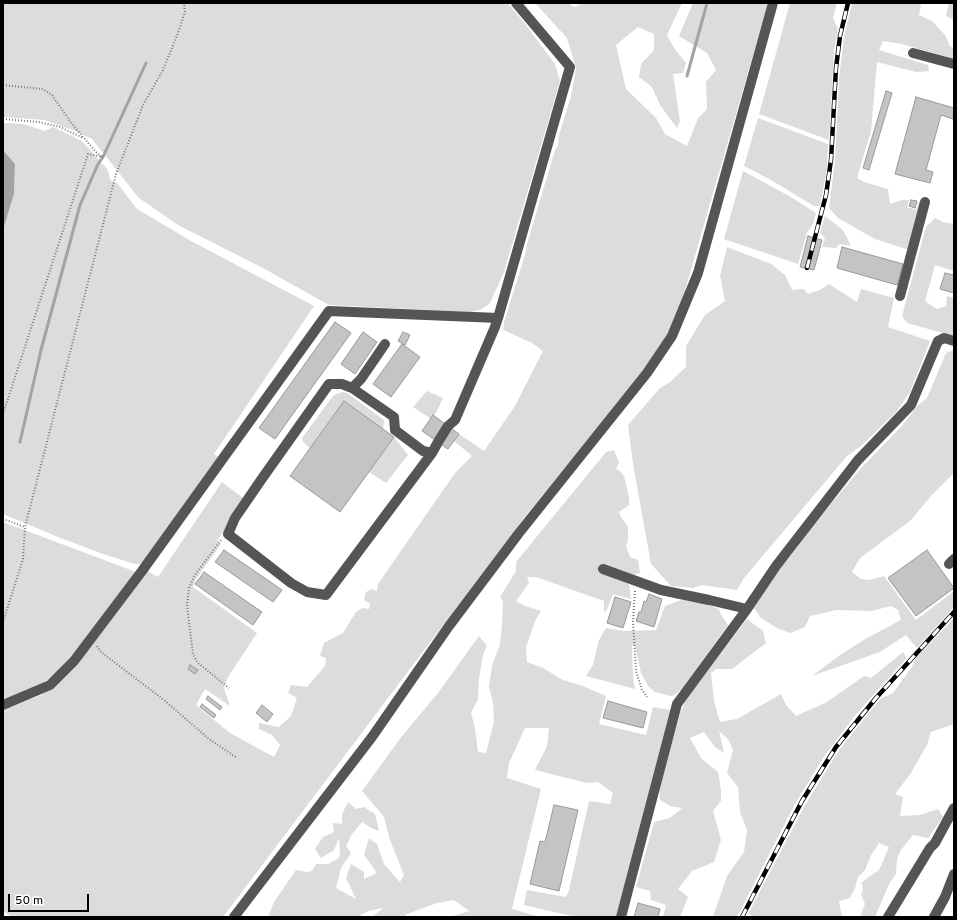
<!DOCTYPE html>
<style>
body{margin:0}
#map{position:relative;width:957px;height:920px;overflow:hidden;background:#fff;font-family:Overpass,sans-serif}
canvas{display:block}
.frame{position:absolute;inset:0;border:4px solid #000;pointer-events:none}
.scale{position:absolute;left:8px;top:894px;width:81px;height:18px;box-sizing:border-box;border:2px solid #000;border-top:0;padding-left:5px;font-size:12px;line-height:14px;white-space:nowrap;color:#000;-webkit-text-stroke:3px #fff;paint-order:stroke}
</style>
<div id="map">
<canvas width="957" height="920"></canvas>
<div class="frame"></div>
<div class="scale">50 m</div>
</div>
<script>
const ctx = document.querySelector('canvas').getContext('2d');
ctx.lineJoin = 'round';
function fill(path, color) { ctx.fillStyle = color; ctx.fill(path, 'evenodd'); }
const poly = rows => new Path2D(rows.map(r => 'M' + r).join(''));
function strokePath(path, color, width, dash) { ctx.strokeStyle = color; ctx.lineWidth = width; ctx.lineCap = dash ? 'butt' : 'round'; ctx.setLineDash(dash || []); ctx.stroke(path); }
const green = poly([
 [3,3,508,3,526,25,555,64,560,81,504,272,490,303,482,309,471,312,329,305,261,267,178,225,139,198,92,139,73,130,44,120,3,117],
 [535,3,568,3,574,7,583,3,682,3,667,35,674,48,686,63,683,73,673,74,680,121,677,128,660,105,652,87,639,77,641,64,654,50,654,34,638,27,616,45,626,89,656,118,665,134,687,146,698,118,707,109,706,82,716,70,707,53,679,36,693,3,768,3,684,294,669,334,644,371,526,515,223,917,12,917,3,911,3,710,41,695,57,684,147,571,158,577,222,482,243,498,225,529,217,541,221,544,196,579,193,587,257,633,228,677,224,688,230,706,205,689,196,705,230,733,274,757,280,745,272,735,259,729,259,723,279,727,291,716,297,698,288,693,291,685,307,687,325,666,326,658,320,656,324,643,343,633,356,612,363,608,369,609,370,604,364,600,366,592,372,589,377,591,378,584,455,473,472,456,454,441,459,434,484,451,515,406,543,351,532,343,503,330,504,322,525,255,527,244,555,150,558,145,559,135,571,96,576,68,567,38],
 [790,3,837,3,833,18,838,29,834,50,829,140,759,114],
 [852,3,921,3,919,15,932,21,945,35,950,46,954,48,954,59,902,44,883,41,879,50,928,65,929,71,916,72,877,62,871,131,857,178,864,182,888,189,890,204,902,200,909,200,907,207,916,210,919,201,923,205,909,250,875,239,838,218,829,208,835,160,839,79,844,37],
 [949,3,954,4,954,20,946,16],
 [758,118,828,144,827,168,820,206,814,206,771,180,744,166],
 [3,123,23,124,45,131,53,127,82,141,108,170,110,180,118,184,137,209,191,241,314,306,214,454,218,457,142,564,135,564,103,554,58,537,3,514,3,230,14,194,15,164,3,150],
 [743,171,789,196,816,213,813,224,807,233,798,264,724,239],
 [825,216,843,230,851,246,840,244,836,248,822,247,825,238,820,233],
 [935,218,943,222,954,224,954,271,935,265,925,301,937,309,946,306,947,296,954,298,954,336,907,323,902,316,926,227],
 [727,247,771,264,785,275,792,290,804,289,808,294,820,290,829,284,857,302,861,289,894,298,888,327,930,341,910,392,897,411,861,446,847,456,744,578,737,590,702,585,693,588,671,586,651,564,633,464,628,425,659,389,670,382,686,367,686,346,705,315,725,301,720,276],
 [954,350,954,473,931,496,910,521,860,558,852,572,861,579,869,580,884,576,916,620,954,591,954,607,917,648,906,635,880,652,812,676,840,655,867,638,901,620,898,610,891,606,871,611,836,610,810,616,805,627,790,633,777,628,761,618,754,608,780,567,790,557,815,523,862,467,902,426,918,405,927,398,946,353],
 [427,391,443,398,436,413,431,419,413,407],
 [342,392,347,393,384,420,383,430,344,401,310,448,303,442,302,438,330,400,334,395],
 [394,437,408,455,386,483,369,472],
 [614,450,619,462,616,469,620,471,624,476,629,497,629,505,619,512,621,517,628,527,628,540,626,546,630,557,638,560,640,573,633,575,603,565,598,569,629,584,631,599,613,594,607,610,604,612,604,601,536,577,527,577,529,583,516,601,525,606,541,611,535,621,526,647,527,662,543,668,563,680,583,686,606,696,599,724,646,735,653,707,670,710,616,917,576,917,524,905,527,890,566,897,569,890,589,801,610,804,613,793,598,782,587,783,535,770,547,746,549,728,525,728,509,763,507,778,541,789,512,909,540,917,450,917,469,911,454,900,437,903,407,914,403,917,372,917,383,908,368,911,358,917,268,917,274,902,296,870,307,872,312,871,316,864,328,864,339,858,340,851,339,838,334,850,321,858,315,849,323,837,334,832,333,823,342,824,342,814,348,802,356,809,364,807,375,814,379,831,371,828,362,822,352,834,346,846,351,853,341,868,336,888,356,899,346,878,351,864,364,872,364,879,377,873,364,855,369,838,377,844,384,864,400,882,404,875,390,840,384,817,362,791,402,736,438,693,479,636,487,646,483,655,479,678,478,700,471,712,475,729,478,752,486,753,494,722,493,703,489,686,492,666,500,644,502,625,503,601,500,597,516,571,516,562,606,452],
 [3,522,136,572,72,658,58,671,44,682,3,701],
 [681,600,701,602,719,609,721,615,728,625,683,687,675,695,671,696,655,692,648,686,641,673,635,646,632,645,633,677,635,689,586,676,593,665,599,640,606,628,624,631,656,630,665,606],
 [954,618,954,724,931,732,927,745,911,773,895,794,903,797,900,816,920,815,938,809,943,817,928,838,913,835,901,850,897,859,896,874,889,884,875,917,860,917,865,904,861,894,863,890,862,882,879,870,884,859,889,847,879,843,871,855,865,870,858,877,855,888,850,898,839,901,842,917,754,917,748,914,805,805,839,750,880,699,893,693,912,667,915,659],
 [747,619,763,631,766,643,732,669,716,669,711,673,714,701,720,722,737,719,781,694,786,705,796,716,827,702,864,676,871,678,903,652,907,658,857,713,825,755,795,804,737,917,713,917,727,876,744,852,747,830,740,812,738,787,727,773,733,750,728,739,719,731,724,753,715,747,704,732,690,738,701,758,718,772,721,790,721,801,713,811,721,840,714,862,692,871,678,889,688,897,680,917,663,917,666,905,651,900,650,891,636,887,654,822,670,818,682,808,670,806,660,800,659,787,681,711,686,700]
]);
const water = poly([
 [3,150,15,164,14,194,3,230]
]);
const stream = poly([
 [687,76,707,3],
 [20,442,41,350,80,205,98,164,103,157,146,63]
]);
const building = poly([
 [886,91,892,93,869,170,863,168,886,91],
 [916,97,954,108,953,119,941,115,926,170,933,172,930,183,895,174,916,97],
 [911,200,917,201,915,208,909,206,911,200],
 [808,236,822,240,814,270,800,267,808,236],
 [842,247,903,264,897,285,837,268,842,247],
 [945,273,954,275,954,293,940,289,945,273],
 [335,322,351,333,275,439,259,428,335,322],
 [363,332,377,342,355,374,341,364,363,332],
 [403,332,410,335,405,345,398,341,403,332],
 [402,344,420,357,391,397,373,384,402,344],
 [344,401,394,437,340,512,290,476,344,401],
 [433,415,459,434,448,449,422,431,433,415],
 [224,550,282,590,273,602,215,562,224,550],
 [927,550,954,588,916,616,888,578,927,550],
 [204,572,262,612,253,625,195,584,204,572],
 [649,594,662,599,654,627,636,621,639,612,641,612,644,601,646,602,649,594],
 [615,597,631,602,623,628,607,623,615,597],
 [190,665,198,670,195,674,188,669,190,665],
 [208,696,222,707,220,710,206,699,208,696],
 [608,701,647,712,643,728,603,718,608,701],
 [202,704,216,715,214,718,200,707,202,704],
 [262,705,273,714,267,722,256,713,262,705],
 [554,805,578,810,559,891,530,884,540,841,545,842,554,805],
 [638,903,660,909,658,917,634,917,638,903]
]);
const path = poly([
 [3,85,42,89,52,95,72,124,96,152,102,157],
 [3,119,39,122,60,127,83,138],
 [3,414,88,154,103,157],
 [3,519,25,527],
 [221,540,195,575,189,588,187,606,193,654,198,663,229,688],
 [635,591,633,622,636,671,642,690,647,697],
 [3,622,23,559,25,527,116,174,143,105,163,70,178,33,185,12,184,3],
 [97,646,101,652,164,700,209,739,237,758]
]);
const minor = poly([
 [913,53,954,64],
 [900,296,925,202],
 [385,344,361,379,352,388,342,384,329,384,261,480,235,518,228,534,291,583,307,592,326,595,432,453,438,442,448,426,455,420,495,327,498,318],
 [352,388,394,417,395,430,423,451,432,453],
 [949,564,954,559],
 [603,569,661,590,709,600,747,609,776,566,858,460,911,405,938,341,944,338,954,341],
 [3,705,50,685,74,661,142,571,329,311,498,318,570,67,516,3],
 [234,917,372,737,449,626,519,533,647,373,672,336,698,273,773,3],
 [621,917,677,704,747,609],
 [888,917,930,848,935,843,954,808],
 [934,917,945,897,954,874]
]);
const rail = poly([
 [807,268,826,195,831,160,836,68,840,36,848,3],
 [742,917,802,801,836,747,876,698,954,612]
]);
fill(green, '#dcdcdc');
fill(water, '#a3a3a3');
strokePath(stream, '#a3a3a3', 3);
fill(building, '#c4c4c4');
strokePath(building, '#999', 1);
strokePath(path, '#777', 2, [1, 2]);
strokePath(minor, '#555', 10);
strokePath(rail, '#000', 4.5);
strokePath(rail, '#fff', 3, [9]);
</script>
